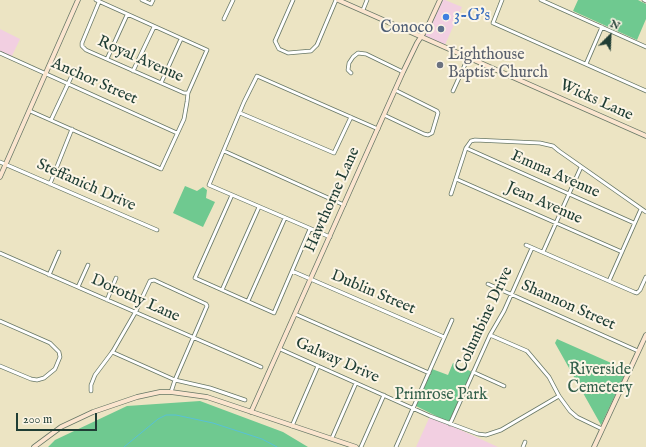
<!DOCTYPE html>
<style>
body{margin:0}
#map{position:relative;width:646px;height:447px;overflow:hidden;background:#ece4c3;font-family:"IM FELL English",serif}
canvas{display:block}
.north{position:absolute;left:590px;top:16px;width:40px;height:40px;-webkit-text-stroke:3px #fcf5e5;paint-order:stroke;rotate:24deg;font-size:11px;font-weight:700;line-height:16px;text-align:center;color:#1f3d34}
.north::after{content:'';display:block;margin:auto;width:14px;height:18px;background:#1f3d34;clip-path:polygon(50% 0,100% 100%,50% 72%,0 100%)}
.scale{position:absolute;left:16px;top:413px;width:81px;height:18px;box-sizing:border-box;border:2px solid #1f3d34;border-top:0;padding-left:5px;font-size:12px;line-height:14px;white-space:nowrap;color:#1f3d34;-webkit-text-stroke:3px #fcf5e5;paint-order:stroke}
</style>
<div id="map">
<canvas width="646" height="447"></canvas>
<div class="north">N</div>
<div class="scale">200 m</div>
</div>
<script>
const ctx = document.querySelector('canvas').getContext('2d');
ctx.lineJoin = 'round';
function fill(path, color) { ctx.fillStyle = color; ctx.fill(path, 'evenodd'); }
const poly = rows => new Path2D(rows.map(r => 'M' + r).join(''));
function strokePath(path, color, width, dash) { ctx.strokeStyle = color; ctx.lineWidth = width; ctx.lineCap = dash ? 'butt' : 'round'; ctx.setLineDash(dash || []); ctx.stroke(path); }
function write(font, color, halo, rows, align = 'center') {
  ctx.font = font + ' "IM FELL English",serif'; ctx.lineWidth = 4; ctx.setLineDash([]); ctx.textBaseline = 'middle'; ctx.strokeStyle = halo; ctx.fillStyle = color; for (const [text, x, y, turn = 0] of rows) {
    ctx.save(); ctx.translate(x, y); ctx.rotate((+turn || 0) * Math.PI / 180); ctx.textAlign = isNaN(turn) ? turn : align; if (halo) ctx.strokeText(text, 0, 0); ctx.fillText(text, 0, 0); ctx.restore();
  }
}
const built = poly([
 [440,0,445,0,462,7,444,47,420,37],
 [0,29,20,39,11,58,0,53],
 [430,416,498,447,416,447]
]);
const green = poly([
 [578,0,638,0,646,4,646,19,637,40,573,11],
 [185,186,197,191,203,187,207,190,206,198,215,202,203,227,173,213],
 [557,339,627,370,601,425,555,343],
 [453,363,472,372,450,423,416,406,432,369,448,375],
 [200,401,283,432,308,447,48,447,55,440,127,406]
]);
const stream = poly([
 [124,447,158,419,166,415,176,415,213,423,262,439,277,447]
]);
const street = poly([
 [142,0,151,4,153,0],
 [293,0,275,41,279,49,288,53,311,51,317,45,336,0],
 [502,0,493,23,646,91],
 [541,0,646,47],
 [644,0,646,1],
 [99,2,82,43,82,46,86,50,184,93,188,93],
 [363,10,367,0],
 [224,19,233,0],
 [0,53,177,133],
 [107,59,127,15],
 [586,64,602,27],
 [133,71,154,27],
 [351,73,348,70,349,63,353,57,358,53,366,54,403,72],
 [161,83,181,39],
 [453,91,468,58],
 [30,111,161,169,184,119,187,102,188,93,207,50,96,0],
 [240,113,334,153,351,117],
 [384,115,424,134,428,135,432,133,438,113,437,111,395,90],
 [51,120,75,69],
 [466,148,634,223],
 [224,151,344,205],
 [0,162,157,230],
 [456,179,622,252],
 [50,184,72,129],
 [451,194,466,148,471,141,475,140,540,143,553,146,559,151,646,212],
 [232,195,195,278,274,313,310,229],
 [330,237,209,185,244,102,257,76,378,129],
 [526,245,634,292,637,293,640,290,646,277],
 [543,252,581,167],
 [0,253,261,367],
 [292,271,444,337],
 [49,275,59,252],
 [609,281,641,209],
 [488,284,638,351],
 [78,287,88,265],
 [222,290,259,207],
 [107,300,116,278],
 [248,301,285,218],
 [295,314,429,373],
 [0,321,50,343,59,352,60,357,55,369,44,378,37,380,31,379,0,366],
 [490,335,527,351,549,377,559,396,570,411,577,417,602,429],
 [280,349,430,416,478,434,486,435,501,430,559,396],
 [112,352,175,380,210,388,245,400],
 [473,372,504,386],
 [91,391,91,385,95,375,113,351,135,313,150,281,154,280,206,304,207,306,175,380,171,392],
 [450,424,490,335,504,311,532,248],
 [292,426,318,366],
 [332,438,356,383],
 [361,447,384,395],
 [396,447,452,320],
 [523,447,525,442]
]);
const secondary = poly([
 [338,0,646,136],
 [0,177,78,0],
 [251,412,403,72,417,43,428,26,440,0],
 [34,447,61,427,93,412,137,397,160,392,171,392,207,397,356,447],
 [594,447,646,335]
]);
const markers = [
 [446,17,4,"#3f7fe0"],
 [441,29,4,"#5c6f8a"],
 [440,65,4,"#6b7280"]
];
const shopNames = [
 ["3-G's",454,17]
];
const serviceNames = [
 ["Conoco",433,29]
];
const worshipNames = [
 ["Lighthouse",448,56],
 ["Baptist Church",448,74]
];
const streetNames = [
 ["Royal Avenue",140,60,24],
 ["Anchor Street",94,82,24],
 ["Wicks Lane",596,101,24],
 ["Emma Avenue",555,175,24],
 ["Steffanich Drive",86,186,24],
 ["Hawthorne Lane",333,200,-66],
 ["Jean Avenue",544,204,24],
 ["Dublin Street",373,293,23],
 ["Dorothy Lane",135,299,24],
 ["Shannon Street",568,306,24],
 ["Columbine Drive",485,320,-65],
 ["Galway Drive",337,361,24]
];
const parkNames = [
 ["Riverside",600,371],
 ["Cemetery",600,389],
 ["Primrose Park",441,396]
];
fill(built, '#f2cfe1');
fill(green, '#6fc990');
strokePath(stream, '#59c1d6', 1);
strokePath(street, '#677766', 4.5);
strokePath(secondary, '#677766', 5.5);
strokePath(street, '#fff', 3);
strokePath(secondary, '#fbe5cf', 4);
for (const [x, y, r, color] of markers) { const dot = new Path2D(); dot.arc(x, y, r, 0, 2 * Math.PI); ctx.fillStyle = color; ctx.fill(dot); strokePath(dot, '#fcf5e5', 1.5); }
write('16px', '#366cbe', '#fcf5e5', shopNames, 'left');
write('16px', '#4e5e75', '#fcf5e5', serviceNames, 'right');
write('16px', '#5b616d', '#fcf5e5', worshipNames, 'left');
write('16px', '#1f3d34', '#fcf5e5', streetNames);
write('16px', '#33604b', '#fcf5e5', parkNames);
</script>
